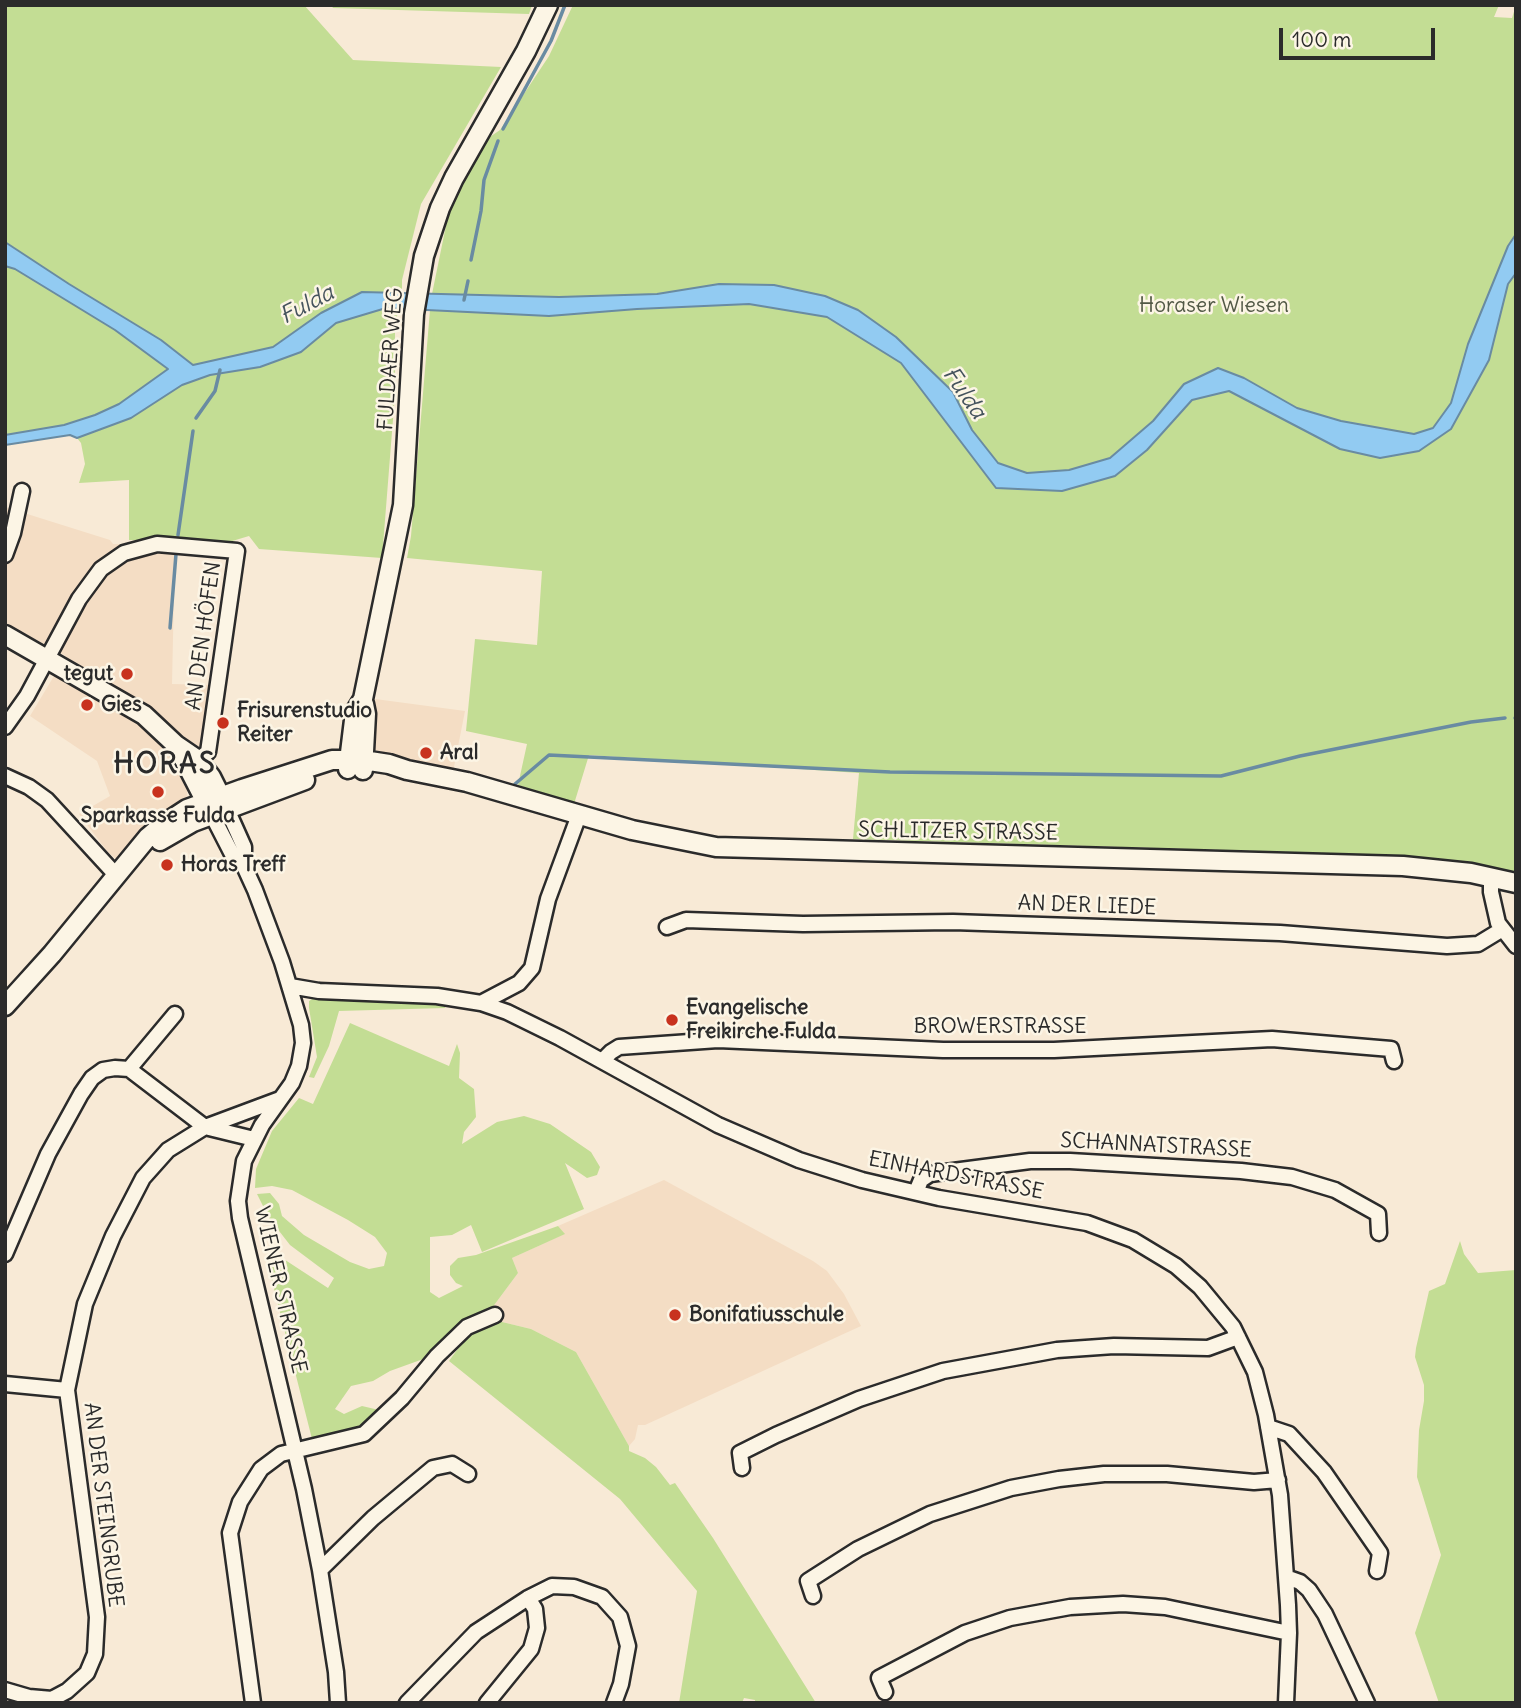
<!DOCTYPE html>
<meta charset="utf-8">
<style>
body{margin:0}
#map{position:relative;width:1521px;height:1708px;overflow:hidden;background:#f8ead6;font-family:Delius,sans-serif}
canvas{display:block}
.frame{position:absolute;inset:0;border:7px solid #2b2b2b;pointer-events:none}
.scale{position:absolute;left:1279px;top:28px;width:156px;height:32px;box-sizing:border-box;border:4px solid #2b2b2b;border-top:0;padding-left:9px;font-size:21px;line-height:24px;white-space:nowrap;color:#2b2b2b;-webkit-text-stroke:5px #fcf5e5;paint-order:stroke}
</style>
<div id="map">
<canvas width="1521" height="1708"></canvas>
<div class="frame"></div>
<div class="scale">100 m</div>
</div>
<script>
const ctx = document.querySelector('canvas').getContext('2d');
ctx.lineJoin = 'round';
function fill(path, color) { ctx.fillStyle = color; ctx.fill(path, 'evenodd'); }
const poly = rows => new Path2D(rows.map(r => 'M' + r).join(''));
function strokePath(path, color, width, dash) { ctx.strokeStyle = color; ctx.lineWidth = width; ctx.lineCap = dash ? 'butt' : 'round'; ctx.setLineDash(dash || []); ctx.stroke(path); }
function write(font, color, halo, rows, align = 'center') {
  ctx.font = font + ' Delius,sans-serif'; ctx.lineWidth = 5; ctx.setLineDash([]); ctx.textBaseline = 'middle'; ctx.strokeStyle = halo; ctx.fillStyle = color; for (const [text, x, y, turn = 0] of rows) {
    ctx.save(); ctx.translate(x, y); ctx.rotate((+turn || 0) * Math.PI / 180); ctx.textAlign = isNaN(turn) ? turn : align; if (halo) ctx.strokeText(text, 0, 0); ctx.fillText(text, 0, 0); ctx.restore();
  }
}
const built = poly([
 [5,507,110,540,113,544,175,545,172,684,213,685,203,748,188,785,186,803,154,826,117,860,107,851,79,814,110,796,97,761,30,716,66,656,5,623],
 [375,699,465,711,453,772,383,755,375,750,372,734],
 [664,1180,813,1261,827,1271,844,1294,861,1326,645,1425,638,1425,635,1439,629,1446,576,1352,531,1329,498,1321,492,1308,518,1273,512,1258,564,1234,558,1226]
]);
const green = poly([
 [5,5,304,5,353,60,501,67,421,204,402,280,402,293,362,292,321,313,273,347,193,365,161,340,69,284,5,242],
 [331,5,532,5,529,14,333,8],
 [573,5,1499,5,1494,17,1512,18,1516,5,1516,875,1459,863,1290,852,853,839,859,773,589,755,574,804,518,785,527,744,466,731,475,639,537,645,542,571,407,558,411,536,430,310,549,316,637,309,749,304,827,317,857,336,852,316,719,284,657,294,559,297,432,294,449,211,464,179,484,141,500,130,549,56],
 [5,266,15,269,115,330,169,369,119,404,95,415,64,425,5,435],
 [386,308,399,309,395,324,395,394,382,558,259,549,249,536,229,542,129,540,129,480,79,483,85,464,81,443,77,438,131,418,182,385,210,375,260,367,301,352,336,322],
 [314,998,322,998,446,1004,445,1008,339,1011,329,1046,314,1078,309,1077,317,1057,309,1008,309,1001],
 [350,1023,449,1066,457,1044,460,1053,459,1078,474,1089,476,1117,464,1132,462,1144,497,1122,524,1116,550,1124,591,1152,600,1167,597,1175,587,1178,565,1163,584,1209,482,1252,471,1225,452,1235,430,1237,430,1292,439,1298,463,1286,456,1283,450,1275,450,1266,458,1258,476,1255,558,1226,565,1234,512,1258,518,1273,492,1308,459,1323,426,1358,390,1371,373,1381,351,1386,335,1409,344,1414,362,1406,379,1410,361,1426,312,1439,267,1261,276,1254,328,1288,334,1278,290,1245,269,1218,257,1194,270,1193,279,1204,282,1216,304,1235,350,1262,369,1269,384,1266,387,1253,375,1237,348,1220,292,1190,272,1186,255,1188,256,1169,272,1131,299,1098,313,1104],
 [1460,1241,1464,1254,1478,1273,1516,1270,1516,1703,1439,1703,1415,1633,1441,1555,1417,1477,1419,1430,1424,1401,1424,1385,1415,1357,1416,1348,1429,1291,1445,1284],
 [498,1321,531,1329,576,1352,629,1446,629,1451,645,1458,656,1467,670,1485,675,1483,713,1538,816,1703,755,1703,755,1700,744,1698,742,1703,679,1703,697,1591,620,1499,449,1361,470,1332]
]);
const water = poly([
 [1516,234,1516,273,1508,284,1489,360,1451,429,1419,451,1380,458,1340,449,1229,391,1192,400,1147,450,1115,476,1062,491,996,488,901,363,827,317,749,304,637,309,549,316,386,308,336,323,301,352,260,367,210,375,182,385,131,418,77,438,70,435,5,445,5,435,64,425,95,415,119,404,168,369,115,330,15,269,5,266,5,242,69,284,161,340,193,365,273,347,321,313,362,292,559,297,657,294,719,284,774,285,825,296,858,310,896,337,953,392,972,430,998,463,1027,473,1069,470,1110,458,1153,421,1184,384,1218,368,1244,378,1297,408,1341,421,1414,434,1433,428,1451,403,1468,344,1508,246,1516,234]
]);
const stream = poly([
 [503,129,551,41,565,5],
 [471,260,481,211,484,180,498,141],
 [464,300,468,281],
 [196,418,215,391,220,370],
 [178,535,193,431],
 [170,628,176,554],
 [1515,718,1516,718],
 [515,784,549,755,890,772,1221,776,1300,756,1471,722,1505,718]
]);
const minor = poly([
 [5,555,13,533,22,491],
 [5,727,27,696,79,599,101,569,124,553,157,544,237,551,208,752,198,760],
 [5,776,29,787,47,800,116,875],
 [227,809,244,847,244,866],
 [212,815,232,854,244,866,255,890,282,962,301,1025,303,1043,299,1066,292,1083,262,1125,244,1161,238,1201,240,1218,304,1489,320,1570,336,1672,338,1703],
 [1491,877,1491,892,1498,923,1516,946],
 [667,927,686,920,803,924,953,922,1280,933,1447,946,1478,944,1501,930],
 [290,986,319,991,437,996,481,1003,507,1012,560,1038,718,1125,799,1160,862,1180,939,1198,1087,1223,1133,1240,1176,1266,1200,1287,1233,1327,1255,1372,1266,1415,1280,1495,1288,1605,1289,1633,1286,1703],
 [481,1003,519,983,532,968,548,899,579,815],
 [602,1061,611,1052,619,1047,718,1040,943,1050,1054,1050,1272,1039,1391,1049,1394,1061],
 [129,1069,175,1014],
 [916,1192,921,1180,930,1174,1030,1161,1070,1161,1241,1171,1292,1177,1335,1190,1378,1214,1379,1233],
 [5,1254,48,1154,81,1094,92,1078,103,1070,115,1068,129,1069,205,1127,254,1139],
 [5,1384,67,1390],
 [1268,1427,1289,1434,1324,1472,1380,1553,1377,1571],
 [742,1468,740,1453,776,1435,859,1399,943,1371,1057,1350,1114,1346,1208,1348,1238,1337],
 [320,1570,373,1518,433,1468,452,1464,468,1474],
 [1286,1577,1300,1582,1309,1590,1325,1614,1367,1703],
 [813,1596,808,1581,858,1549,930,1514,1011,1488,1059,1479,1104,1474,1167,1474,1254,1482,1278,1480],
 [5,1690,29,1697,52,1699,67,1691,87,1673,95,1654,97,1617,67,1390,85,1304,113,1236,143,1178,168,1150,205,1127,280,1099],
 [885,1692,879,1678,965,1633,1010,1618,1070,1607,1123,1604,1165,1607,1289,1633],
 [253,1703,230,1533,240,1502,261,1469,281,1454,364,1434,402,1398,437,1356,467,1327,495,1315],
 [407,1703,476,1632,528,1598,552,1586,574,1587,602,1597,620,1617,628,1646,621,1684,614,1703],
 [487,1703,531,1649,537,1628,535,1609,528,1598]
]);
const major = poly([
 [5,635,144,715,176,745,198,760,211,777,225,805],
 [177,746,211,812],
 [348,769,355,712,363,699,403,505,414,314,424,256,440,208,454,178,526,51,548,5],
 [363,770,366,714,364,704],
 [160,841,193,822,305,780],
 [5,1006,52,954,148,837,161,826,187,809,242,789,332,760,363,760,389,764,407,770,467,782,632,830,716,847,1403,866,1471,873,1516,883]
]);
const markers = [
 [127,674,7,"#c8321e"],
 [87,705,7,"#c8321e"],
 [223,723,7,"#c8321e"],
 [426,753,7,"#c8321e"],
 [158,792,7,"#c8321e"],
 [167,865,7,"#c8321e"],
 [672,1020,7,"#c8321e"],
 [675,1315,7,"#c8321e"]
];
const parkNames = [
 ["Horaser Wiesen",1214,306]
];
const streetNames = [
 ["FULDAER WEG",391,359,-86],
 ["AN DEN HÖFEN",204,636,-82],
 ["SCHLITZER STRASSE",958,832,1],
 ["AN DER LIEDE",1087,906,2],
 ["BROWERSTRASSE",1000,1027],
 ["SCHANNATSTRASSE",1156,1146,3],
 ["EINHARDSTRASSE",956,1176,11],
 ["WIENER STRASSE",280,1290,77],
 ["AN DER STEINGRUBE",103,1505,83]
];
const poiNames = [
 ["tegut",113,674,"right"],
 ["Gies",101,705],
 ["Frisurenstudio",237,711],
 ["Reiter",237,735],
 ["Aral",440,753],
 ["Sparkasse Fulda",158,816,"center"],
 ["Horas Treff",181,865],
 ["Evangelische",686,1008],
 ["Freikirche Fulda",686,1032],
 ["Bonifatiusschule",689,1315]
];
const waterNames = [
 ["Fulda",307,305,-28],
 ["Fulda",964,393,55]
];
const districtNames = [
 ["HORAS",165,765]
];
fill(built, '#f4ddc4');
fill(green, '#c3dd94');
fill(water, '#92cbf2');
strokePath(water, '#698ba2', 2);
strokePath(stream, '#698ba2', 3.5);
strokePath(minor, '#2b2b2b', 19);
strokePath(major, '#2b2b2b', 23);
strokePath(minor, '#fcf5e5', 14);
strokePath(major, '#fcf5e5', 18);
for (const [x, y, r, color] of markers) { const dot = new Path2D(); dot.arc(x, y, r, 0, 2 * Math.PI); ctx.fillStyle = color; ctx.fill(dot); strokePath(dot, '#fcf5e5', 2.5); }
write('21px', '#515845', '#fcf5e5', parkNames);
write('21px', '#2b2b2b', '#fcf5e5', streetNames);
write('bold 21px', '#2b2b2b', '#fcf5e5', poiNames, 'left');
write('italic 23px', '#45535d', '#fcf5e5', waterNames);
ctx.letterSpacing = '2px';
write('bold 28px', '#2b2b2b', '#fcf5e5', districtNames);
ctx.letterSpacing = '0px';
</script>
